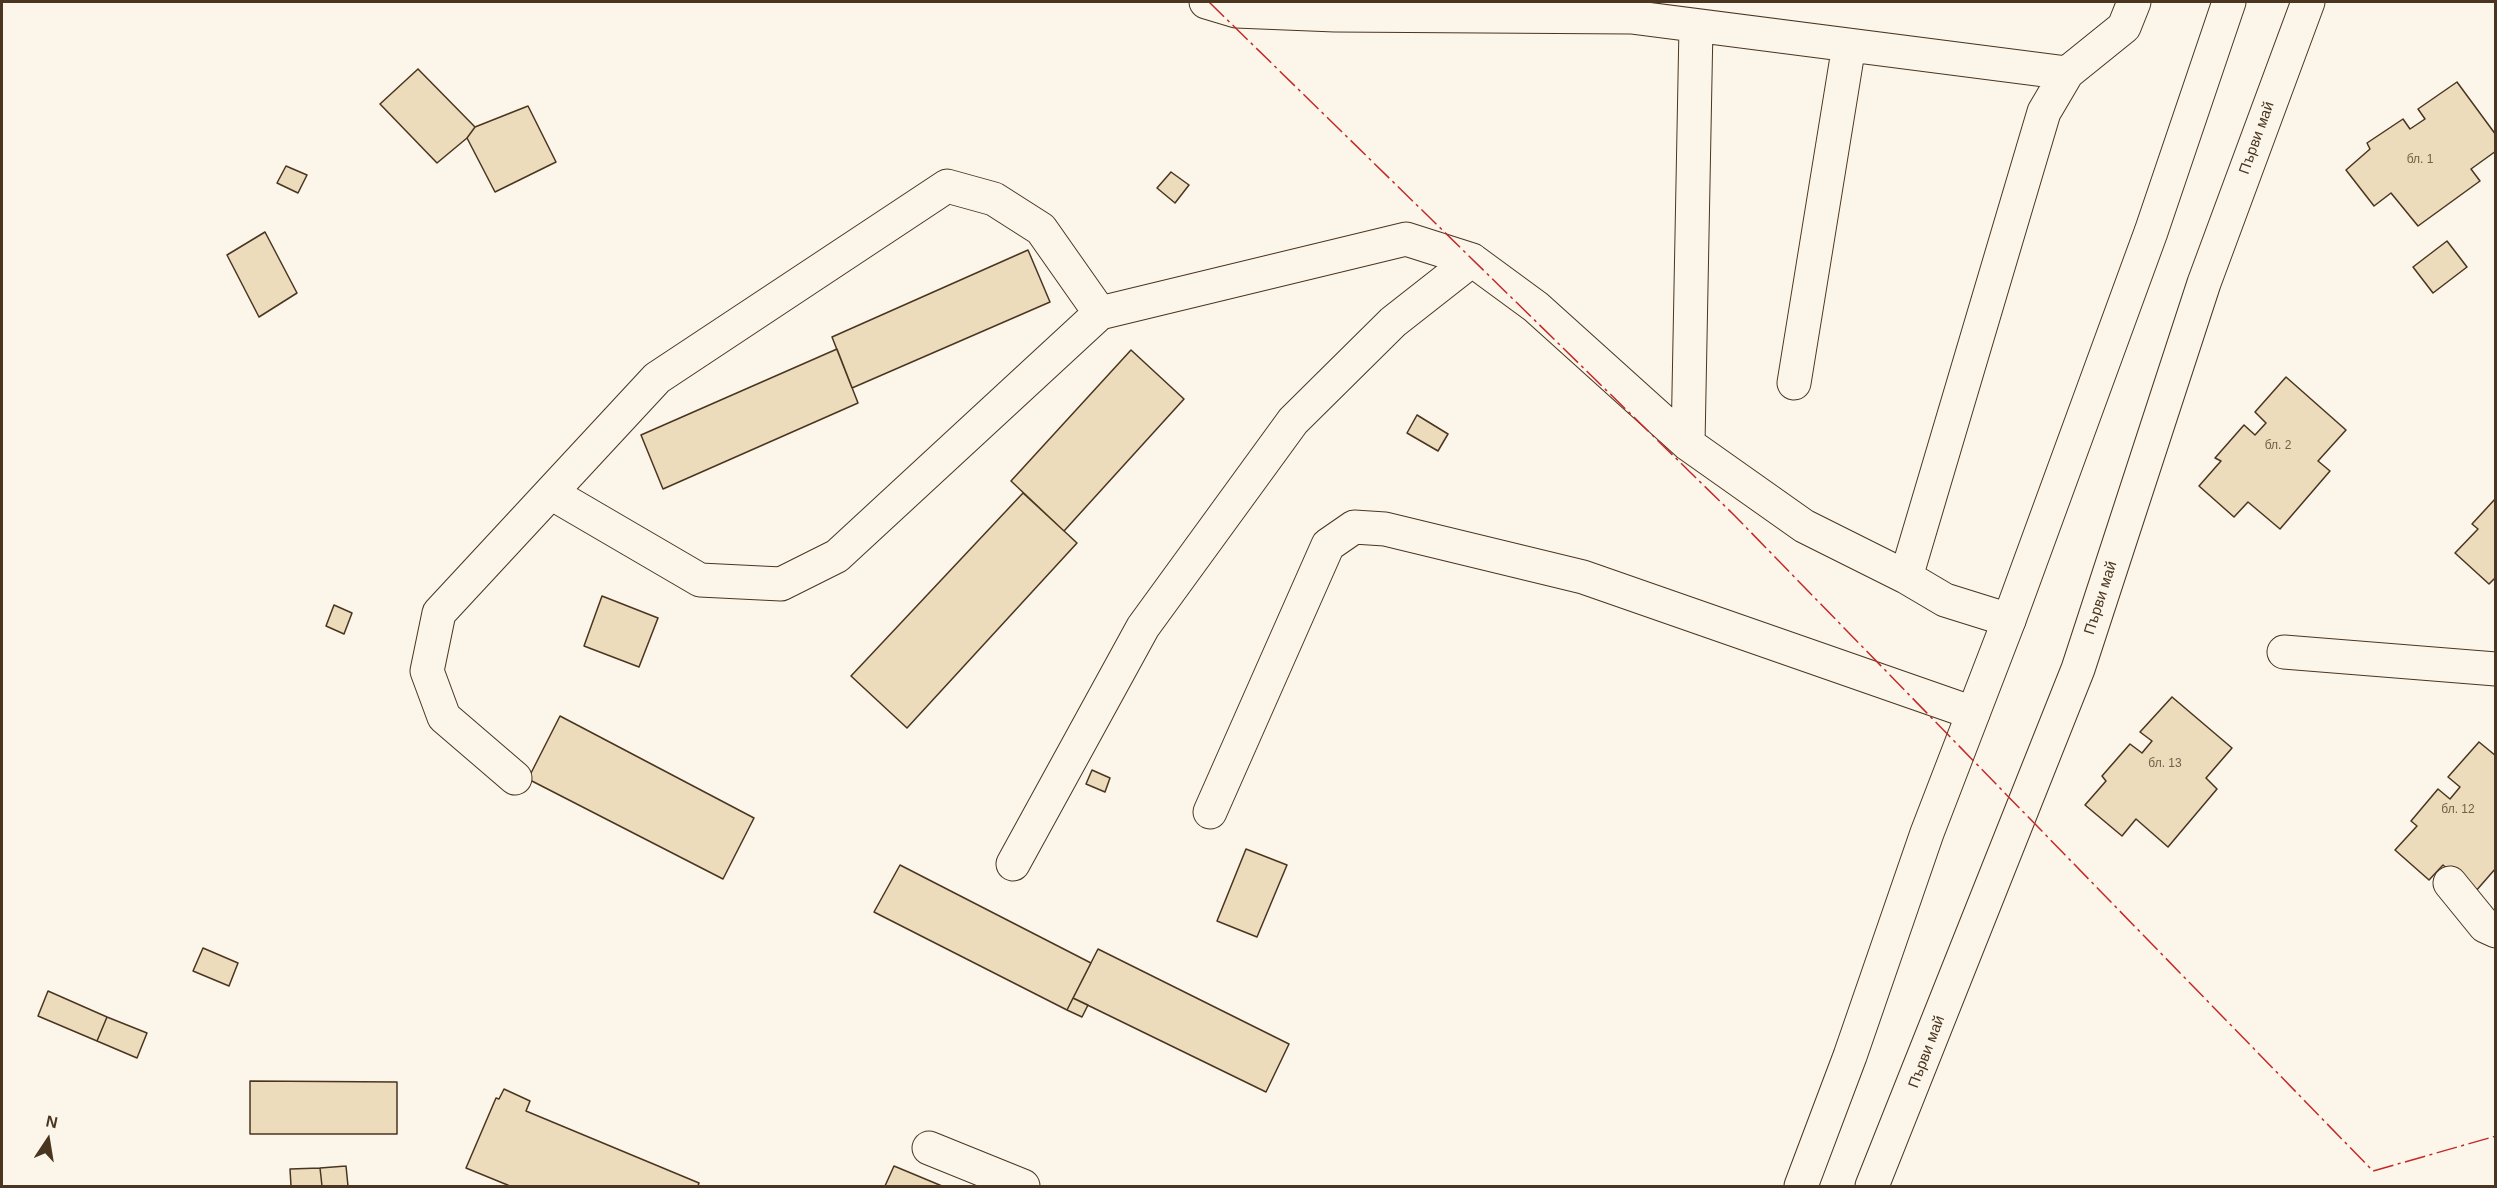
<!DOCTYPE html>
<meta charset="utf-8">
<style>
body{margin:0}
#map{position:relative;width:2497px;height:1188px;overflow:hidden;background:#fbf6e9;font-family:Arial,sans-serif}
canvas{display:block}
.frame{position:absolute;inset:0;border:3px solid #4a3520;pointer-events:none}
.north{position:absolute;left:18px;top:1110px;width:60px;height:60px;-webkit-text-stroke:4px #fbf6e9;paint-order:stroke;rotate:12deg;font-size:16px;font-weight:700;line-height:24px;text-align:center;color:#4a3520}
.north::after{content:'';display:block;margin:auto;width:21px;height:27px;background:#4a3520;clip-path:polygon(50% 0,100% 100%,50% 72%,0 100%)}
</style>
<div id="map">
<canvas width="2497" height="1188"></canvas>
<div class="frame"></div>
<div class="north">N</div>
</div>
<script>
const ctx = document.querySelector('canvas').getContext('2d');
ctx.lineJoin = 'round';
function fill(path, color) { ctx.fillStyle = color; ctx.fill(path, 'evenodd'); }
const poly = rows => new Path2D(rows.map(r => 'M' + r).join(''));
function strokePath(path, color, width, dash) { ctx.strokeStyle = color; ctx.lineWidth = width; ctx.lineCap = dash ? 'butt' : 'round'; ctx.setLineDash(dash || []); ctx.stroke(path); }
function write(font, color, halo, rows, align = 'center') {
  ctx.font = font + ' Arial,sans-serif'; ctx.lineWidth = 4.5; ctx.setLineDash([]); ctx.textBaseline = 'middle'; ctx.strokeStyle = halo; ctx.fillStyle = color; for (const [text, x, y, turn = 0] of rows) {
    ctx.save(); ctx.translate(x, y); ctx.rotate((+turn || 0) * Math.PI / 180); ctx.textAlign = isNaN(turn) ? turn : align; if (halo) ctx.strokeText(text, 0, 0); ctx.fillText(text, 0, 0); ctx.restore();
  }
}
const building = poly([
 [418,69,475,127,467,138,437,163,380,104,418,69],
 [2457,82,2496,135,2496,151,2471,169,2480,181,2418,226,2391,193,2374,206,2346,170,2370,149,2367,143,2403,119,2410,129,2425,119,2418,109,2457,82],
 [528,106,556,162,495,192,467,138,475,127,528,106],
 [286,166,307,175,298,193,277,183,286,166],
 [1171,172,1189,185,1175,203,1157,188,1171,172],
 [265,232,297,293,259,317,227,255,265,232],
 [2447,241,2467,267,2433,293,2413,267,2447,241],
 [1028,250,1050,302,852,388,832,337,1028,250],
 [837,349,858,403,663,489,641,435,837,349],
 [1131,350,1184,399,1064,531,1011,481,1131,350],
 [2286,377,2346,430,2318,461,2330,471,2280,529,2248,502,2234,517,2199,486,2221,461,2215,458,2244,425,2255,435,2266,423,2255,412,2286,377],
 [1417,415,1448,434,1438,451,1407,433,1417,415],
 [1023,493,1077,543,907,728,851,676,1023,493],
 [2496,498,2496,577,2489,584,2455,553,2478,529,2472,524,2496,498],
 [602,596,658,618,639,667,584,646,602,596],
 [334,605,352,613,344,634,326,626,334,605],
 [2172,697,2232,748,2206,778,2217,789,2168,847,2136,819,2122,836,2085,805,2106,781,2102,776,2130,744,2142,753,2152,741,2140,732,2172,697],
 [560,716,754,818,723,879,528,779,560,716],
 [2479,742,2496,756,2496,868,2475,892,2443,865,2429,880,2395,850,2417,826,2411,821,2438,789,2450,799,2460,787,2448,777,2479,742],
 [1092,770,1110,778,1105,792,1086,784,1092,770],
 [1246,849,1287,865,1257,937,1217,921,1246,849],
 [900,865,1091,963,1067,1010,874,912,900,865],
 [203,948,238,963,229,986,193,971,203,948],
 [1098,949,1289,1044,1266,1092,1073,998,1098,949],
 [48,991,107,1017,97,1041,38,1016,48,991],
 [1073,998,1088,1005,1082,1017,1067,1010,1073,998],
 [107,1017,147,1033,137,1058,97,1041,107,1017],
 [250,1081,397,1082,397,1134,250,1134,250,1081],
 [504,1089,530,1101,526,1111,699,1183,698,1186,510,1186,466,1168,496,1098,499,1099,504,1089],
 [346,1166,348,1186,322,1186,320,1168,346,1166],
 [894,1166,942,1186,885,1186,894,1166],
 [320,1168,322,1186,291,1186,290,1169,320,1168]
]);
const minor = poly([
 [1206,2,1236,11,1335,15,1631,17,2067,73],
 [1794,383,1849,45],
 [1688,444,1696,26],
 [551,493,700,580,781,584,837,556,1100,313],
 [1906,577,2044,112,2067,73,2124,27,2134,2],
 [2284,652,2496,669],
 [515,778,444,717,427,671,439,613,657,378,947,186,994,199,1041,229,1100,313,1406,239,1472,260,1536,307,1688,444,1804,526,1906,577,1945,600,2009,620],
 [1210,812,1328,545,1354,527,1385,529,1583,577,1973,713],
 [1013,864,1143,627,1293,421,1393,322,1472,260],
 [2450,883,2485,926,2496,931],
 [929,1148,1023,1186]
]);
const major = poly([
 [1801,1186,1850,1056,1927,833,2009,620,2151,232,2229,2],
 [1872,1186,2078,669,2204,283,2308,2]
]);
const power = poly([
 [1209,2,1735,516,2373,1171,2496,1136]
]);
const numberNames = [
 ["бл. 1",2420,160],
 ["бл. 2",2278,446],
 ["бл. 13",2165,764],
 ["бл. 12",2458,810]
];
const streetNames = [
 ["Първи май",2257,138,-70],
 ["Първи май",2101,598,-72],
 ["Първи май",1927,1052,-69]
];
fill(building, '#ecdcbc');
strokePath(building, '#4a3520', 1.5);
strokePath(minor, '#4a3520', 35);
strokePath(major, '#4a3520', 35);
strokePath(minor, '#fbf6e9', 33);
strokePath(major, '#fbf6e9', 33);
strokePath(power, '#c62828', 1.5, [21, 4.5, 3, 4.5]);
write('12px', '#725f47', null, numberNames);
write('15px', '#4a3520', '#fbf6e9', streetNames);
</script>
